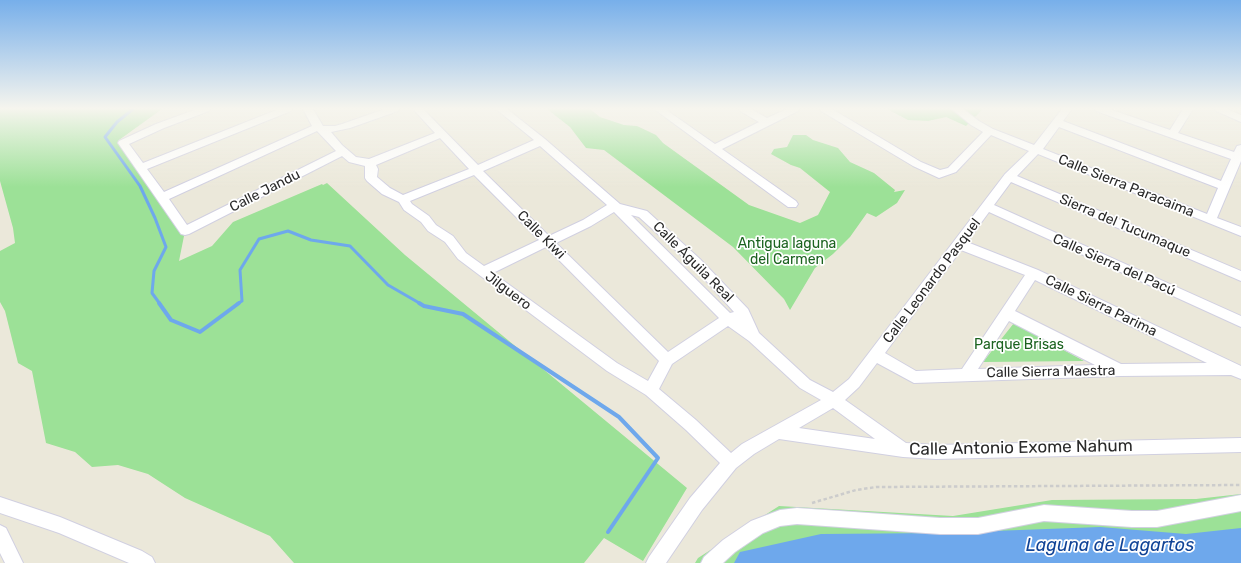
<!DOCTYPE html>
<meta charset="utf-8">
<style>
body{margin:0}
canvas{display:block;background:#ebe8da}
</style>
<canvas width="1241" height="563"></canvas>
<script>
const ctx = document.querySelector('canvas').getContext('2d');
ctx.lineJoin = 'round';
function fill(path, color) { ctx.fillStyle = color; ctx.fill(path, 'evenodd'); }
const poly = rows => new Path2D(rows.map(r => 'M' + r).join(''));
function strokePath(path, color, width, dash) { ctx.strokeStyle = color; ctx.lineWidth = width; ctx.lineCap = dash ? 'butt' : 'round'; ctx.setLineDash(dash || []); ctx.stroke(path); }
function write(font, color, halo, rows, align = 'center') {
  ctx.font = font + ' Rubik,sans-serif'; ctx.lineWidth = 3.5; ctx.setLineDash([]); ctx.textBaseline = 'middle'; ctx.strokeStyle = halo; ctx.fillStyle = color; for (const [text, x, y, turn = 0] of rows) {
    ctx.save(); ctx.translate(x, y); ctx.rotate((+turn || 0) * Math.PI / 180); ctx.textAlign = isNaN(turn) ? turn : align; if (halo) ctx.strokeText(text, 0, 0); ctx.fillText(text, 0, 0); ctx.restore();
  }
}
const green = poly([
 [0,109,162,109,119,140,184,236,179,261,212,246,233,222,322,184,323,185,327,183,405,255,687,488,643,561,604,538,584,563,294,563,270,536,185,498,148,474,118,465,92,467,75,452,46,443,32,371,18,363,5,311,0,302,0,251,15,243,13,228,0,181],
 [547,109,590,109,600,117,624,125,637,126,656,135,663,143,749,205,800,223,818,215,830,192,800,168,791,165,771,154,774,149,787,147,793,135,806,135,813,140,838,148,850,162,874,173,895,190,894,192,905,190,897,203,876,217,867,213,850,237,833,254,815,268,790,310,784,299,733,247,604,150,586,148,570,127],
 [887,109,983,109,966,126,946,117,928,121,908,120],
 [1014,323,1084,361,983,362],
 [1241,494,1241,563,695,563,698,558,779,506,953,516,1052,500,1196,499]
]);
const water = poly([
 [1100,527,1186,534,1241,528,1241,563,734,563,740,552,821,534,940,533]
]);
const streamFar1 = poly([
 [133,109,117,122,105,137,140,186,155,218,166,247,154,271,152,293,160,304],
 [237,304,242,301,240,270,259,239,288,231,311,240,350,246,388,285,421,304]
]);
const stream = poly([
 [159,303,171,320,200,332,239,303],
 [419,303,424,306,463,314,619,417,658,458,608,532]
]);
const path = poly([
 [812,503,856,490,876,487,1241,485]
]);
const minor = poly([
 [197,109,210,109,209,111,164,128,129,144,143,163,279,109,292,109,291,111,147,169,164,192,312,126,303,109,313,109,323,126,335,126,342,124,385,109,399,109,398,111,350,128,331,132,342,145,356,157,369,159,435,133,413,109,423,109,478,165,534,140,496,109,507,109,545,139,620,204,647,211,700,259,748,309,759,333,810,380,833,392,849,379,1005,174,1029,151,991,135,956,172,939,178,913,166,821,111,820,109,832,109,921,162,940,170,948,168,983,132,971,125,952,109,963,109,979,121,993,129,1034,145,1062,109,1072,109,1063,121,1221,181,1231,159,1096,111,1095,109,1109,109,1170,130,1183,109,1193,109,1178,133,1234,152,1237,146,1241,145,1241,161,1217,218,1241,227,1241,236,1038,154,1017,176,1241,271,1241,281,1011,182,994,205,1241,316,1241,327,989,212,967,242,1038,270,1241,366,1241,379,1231,375,1119,376,914,383,877,363,859,387,845,400,906,443,936,445,1241,438,1241,452,936,459,903,457,779,439,754,454,736,468,702,510,666,563,646,563,649,557,690,498,720,463,686,430,646,395,607,371,458,259,445,242,428,231,421,222,404,210,399,202,382,194,367,181,365,178,365,166,349,162,342,156,189,234,185,235,181,234,118,143,119,141,156,124,197,109],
 [1059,127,1218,188,1207,214,1043,149,1059,127],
 [317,131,336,151,187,225,169,199,317,131],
 [440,138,469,169,403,195,390,188,377,177,378,169,376,165,440,138],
 [540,146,607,205,583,220,549,236,483,171,540,146],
 [474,175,539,240,484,266,466,253,453,236,436,225,429,216,412,204,410,201,474,175],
 [614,212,719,318,668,352,556,243,591,226,614,212],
 [631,215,639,217,692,265,734,312,730,313,631,215],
 [546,247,659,361,648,381,617,363,493,273,546,247],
 [961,250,1025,275,962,369,916,371,885,353,961,250],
 [1035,280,1207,363,1121,364,1015,311,1035,280],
 [1009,321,1095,365,978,369,1009,321],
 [728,326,749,341,800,388,821,400,742,444,731,453,696,420,659,389,672,364,728,326],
 [833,408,875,439,799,428,833,408],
 [654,109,665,109,715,144,759,122,740,111,739,109,751,109,767,118,787,109,799,109,798,111,722,149,796,201,798,204,796,207,788,207,654,109],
 [1215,109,1227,109,1241,115,1241,122,1216,111,1215,109],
 [1241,495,1241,511,1157,527,1132,527,1044,521,978,534,940,534,797,524,780,526,763,533,735,552,723,563,701,563,704,557,723,540,751,521,780,510,797,508,940,518,978,518,1044,505,1132,511,1157,511,1241,495],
 [0,497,60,517,142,551,152,557,155,563,129,563,59,533,0,513,0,497],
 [0,525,6,528,23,563,5,563,0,553,0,525]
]);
const streetNames = [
 ["Calle Sierra Paracaima",1126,186,22],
 ["Calle Jandu",265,191,-27],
 ["Sierra del Tucumaque",1125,226,23],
 ["Calle Kiwi",541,235,45],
 ["Calle Águila Real",693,262,45],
 ["Calle Sierra del Pacú",1114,265,24],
 ["Calle Leonardo Pasquel",932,281,-53],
 ["Jilguero",508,291,37],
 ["Calle Sierra Parima",1101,306,26],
 ["Calle Sierra Maestra",1051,372,-1]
];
const parkNames = [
 ["Antigua laguna",787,244],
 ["del Carmen",787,260],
 ["Parque Brisas",1019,345]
];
const nearStreetnames = [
 ["Calle Antonio Exome Nahum",1021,448,-1]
];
const nearWaternames = [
 ["Laguna de Lagartos",1110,546]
];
fill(green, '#9ce197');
fill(water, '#6ea8ec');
strokePath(streamFar1, '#6ea8ec', 3);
strokePath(stream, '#6ea8ec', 4);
strokePath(minor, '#d1d0e1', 2);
strokePath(path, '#ccc', 2.5, [3.5, 2.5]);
fill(minor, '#fff');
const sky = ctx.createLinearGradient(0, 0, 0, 187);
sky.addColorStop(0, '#77afea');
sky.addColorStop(0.58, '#f6f5ee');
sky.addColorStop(1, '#f6f5ee00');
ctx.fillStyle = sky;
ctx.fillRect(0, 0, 1241, 187);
write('14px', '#292929', '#fff', streetNames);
write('14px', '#1b631f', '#fff', parkNames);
write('17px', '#292929', '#fff', nearStreetnames);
write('italic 18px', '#104396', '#fff', nearWaternames);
</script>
